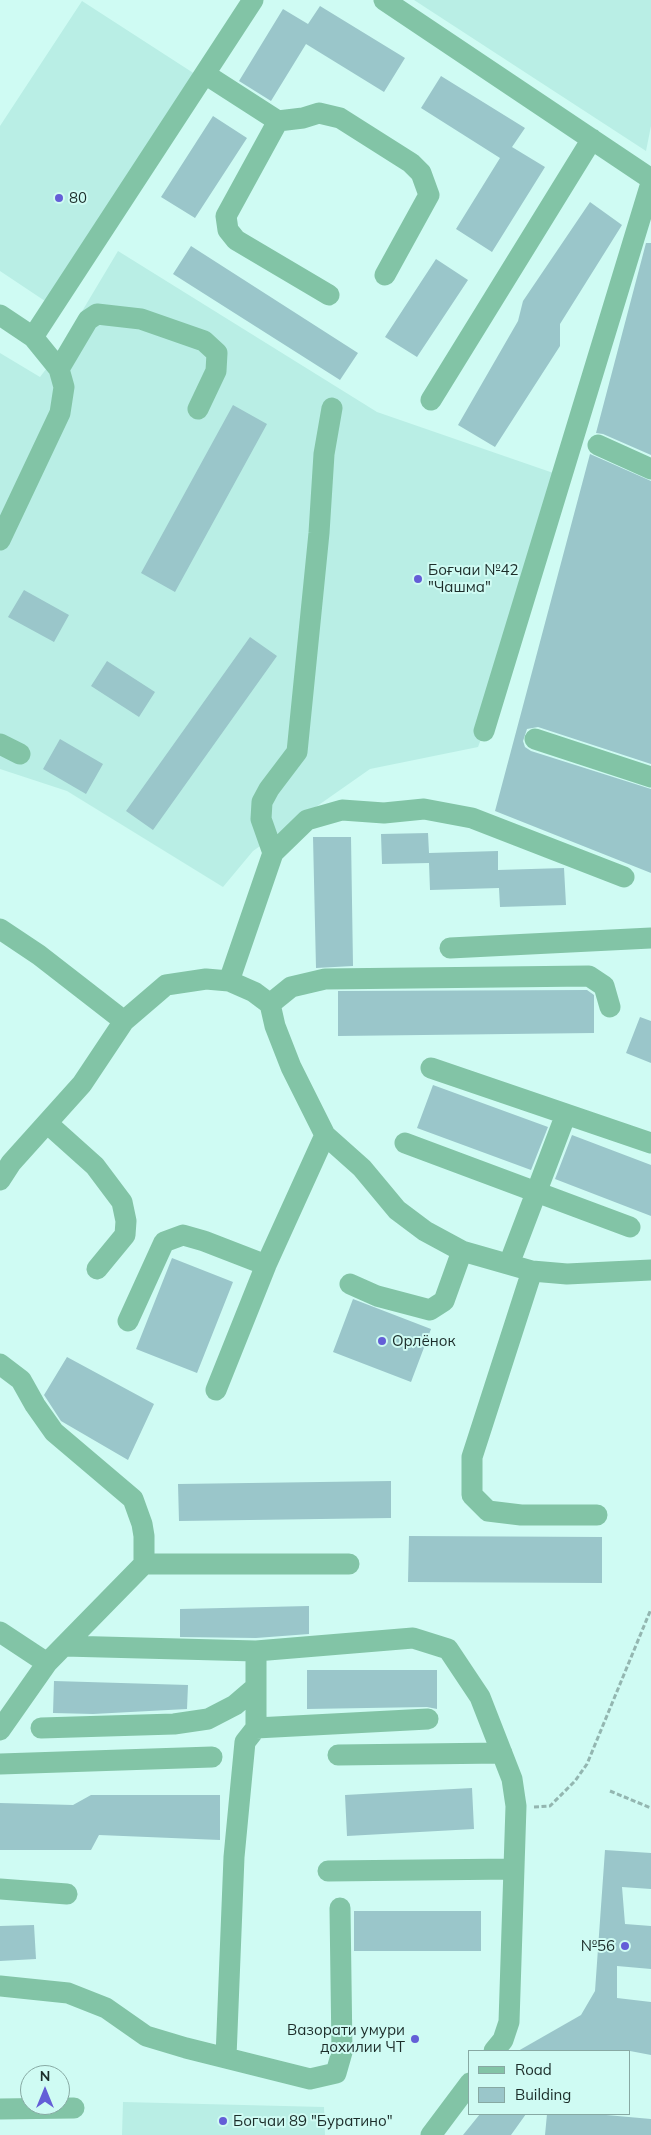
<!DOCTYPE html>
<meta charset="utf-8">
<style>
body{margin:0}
#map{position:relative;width:651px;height:2135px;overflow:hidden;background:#cffbf3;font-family:Mulish,sans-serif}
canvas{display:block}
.legend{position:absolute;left:468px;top:2050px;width:162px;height:65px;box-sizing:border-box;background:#cffbf3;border:1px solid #87a9a3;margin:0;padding:6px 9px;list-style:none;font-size:15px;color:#1c2d2a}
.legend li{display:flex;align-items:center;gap:10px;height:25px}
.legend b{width:25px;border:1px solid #87a9a3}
.north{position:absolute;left:20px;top:2065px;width:50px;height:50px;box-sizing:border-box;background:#cffbf3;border:1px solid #87a9a3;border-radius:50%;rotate:0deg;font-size:14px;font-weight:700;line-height:20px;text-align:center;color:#1c2d2a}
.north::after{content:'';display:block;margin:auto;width:18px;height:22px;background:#645ed7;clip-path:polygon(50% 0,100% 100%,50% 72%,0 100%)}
</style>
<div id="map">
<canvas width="651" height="2135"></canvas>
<ul class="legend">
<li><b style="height:6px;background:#82c4a6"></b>Road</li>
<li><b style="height:14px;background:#9ac6ca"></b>Building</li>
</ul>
<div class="north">N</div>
</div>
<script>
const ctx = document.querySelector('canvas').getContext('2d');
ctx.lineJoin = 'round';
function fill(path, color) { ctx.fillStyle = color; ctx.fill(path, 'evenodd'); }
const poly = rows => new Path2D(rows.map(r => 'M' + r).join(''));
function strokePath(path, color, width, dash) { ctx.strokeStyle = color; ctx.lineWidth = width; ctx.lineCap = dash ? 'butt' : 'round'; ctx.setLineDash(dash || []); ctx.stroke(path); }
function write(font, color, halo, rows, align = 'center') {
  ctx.font = font + ' Mulish,sans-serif'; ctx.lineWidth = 4; ctx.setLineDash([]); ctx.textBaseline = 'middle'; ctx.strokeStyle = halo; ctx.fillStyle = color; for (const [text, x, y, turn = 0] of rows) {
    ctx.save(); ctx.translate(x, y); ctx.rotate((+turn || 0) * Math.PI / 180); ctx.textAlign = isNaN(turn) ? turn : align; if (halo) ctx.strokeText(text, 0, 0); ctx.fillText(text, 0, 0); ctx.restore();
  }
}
const built = poly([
 [414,0,651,0,651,126,646,151],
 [82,1,198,76,48,303,0,271,0,126],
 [118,251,377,412,562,476,510,662,478,747,370,769,253,851,223,887,67,791,0,769,0,353,40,377,53,360],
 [123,2102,324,2107,325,2135,122,2135]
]);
const building = poly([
 [320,6,405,58,384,92,306,44,271,101,239,81,283,9,308,24],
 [441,76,525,128,512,147,545,167,492,252,456,229,500,158,421,108],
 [213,116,247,138,195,218,161,197],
 [590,202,622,225,560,324,560,346,495,447,458,425,518,321,523,301],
 [646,243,651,243,651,455,603,434,596,433],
 [191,246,358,353,340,380,173,274],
 [436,259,468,280,417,357,385,337],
 [233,405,267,424,175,592,141,573],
 [590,454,651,481,651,764,538,727,527,729,523,741,525,747,531,751,651,789,651,873,495,811],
 [24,590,69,615,54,642,8,617],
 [250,637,277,656,153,830,126,811],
 [107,661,155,692,139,717,91,686],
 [60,739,103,764,86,794,43,769],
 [428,833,429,853,498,851,498,870,564,868,566,905,500,907,499,888,430,890,429,863,382,864,381,834],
 [313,837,351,837,353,966,316,968],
 [587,990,594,995,594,1033,338,1036,338,991],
 [640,1017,651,1021,651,1063,626,1053],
 [433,1085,548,1127,531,1170,417,1128],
 [572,1135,651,1165,651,1216,555,1179],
 [172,1258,233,1282,197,1373,136,1349],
 [353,1299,431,1329,411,1382,333,1352],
 [67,1357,154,1404,128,1460,61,1421,46,1398,44,1395],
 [391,1481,391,1518,179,1521,178,1484],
 [409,1536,602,1537,602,1583,408,1582],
 [309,1606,309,1634,256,1638,180,1637,180,1609],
 [307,1670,437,1670,437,1709,427,1707,307,1709],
 [54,1681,188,1685,187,1709,93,1714,53,1713],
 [472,1788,474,1829,347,1836,345,1795],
 [91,1795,220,1795,220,1840,99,1835,91,1850,0,1850,0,1803,73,1805],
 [605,1850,651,1853,651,1889,622,1887,625,1924,651,1926,651,1969,617,1966,617,1998,651,2002,651,2055,630,2051,518,2051,581,2015,595,1991],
 [354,1911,481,1911,481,1951,354,1951],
 [34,1925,36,1959,0,1961,0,1926],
 [480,2114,526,2114,511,2135,463,2135],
 [547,2114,595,2114,651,2119,651,2135,545,2135]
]);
const path = poly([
 [610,1791,651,1808],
 [534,1807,550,1806,575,1781,587,1764,651,1609]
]);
const minor = poly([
 [384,0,651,179],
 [205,74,278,121,303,118,319,113,340,118,411,163,421,173,429,195,385,275],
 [278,121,226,216,228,230,236,240,329,295],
 [0,315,33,337,59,369,64,387,60,413,0,540],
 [33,337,253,0],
 [59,369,88,320,97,314,141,319,204,341,217,353,216,371,198,409],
 [431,400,592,139],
 [598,445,651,469],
 [484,731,651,183],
 [535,739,651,777],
 [0,744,20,754],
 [273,853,261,819,262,802,269,789,297,752,319,533,324,454,332,408],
 [0,929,39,955,124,1021,166,985,206,979,229,981,254,992,270,1004,275,1026,291,1067,325,1135,362,1168,397,1210,425,1231,462,1251,532,1271,567,1274,651,1270],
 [450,948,651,938],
 [229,981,273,853,307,820,342,810,384,813,424,809,472,818,624,877],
 [270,1004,291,987,325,979,589,976,604,986,610,1007],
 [431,1068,651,1143],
 [47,1123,95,1166,122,1202,126,1221,125,1235,97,1269],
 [405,1143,630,1227],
 [0,1180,11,1163,82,1084,124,1021],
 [509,1264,566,1114],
 [532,1271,472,1457,472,1495,488,1511,521,1515,597,1515],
 [350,1284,377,1296,430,1310,444,1301,462,1251],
 [128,1321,164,1242,183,1235,204,1241,266,1265],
 [0,1364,21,1380,35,1405,54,1432,133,1499,142,1524,144,1536,144,1564,47,1663,0,1730],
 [216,1390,266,1265,325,1135],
 [144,1564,349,1564],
 [0,1632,47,1663],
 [64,1646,256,1651,413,1638,448,1649,480,1697,512,1779,516,1806,509,2022,503,2040,494,2051],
 [256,1651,256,1728],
 [41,1728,174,1724,208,1719,235,1705,256,1687],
 [338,1755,502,1753],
 [0,1764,212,1757],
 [328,1871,514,1869],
 [0,1889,67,1894],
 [0,1986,68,1993,106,2008,146,2036,186,2048,310,2079,336,2073,342,2052,340,1908],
 [226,2057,234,1857,245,1742,256,1728,428,1719],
 [0,2109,74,2108],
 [431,2135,470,2083]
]);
const markers = [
 [59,198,5,"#645ed7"],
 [418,579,5,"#645ed7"],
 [382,1341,5,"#645ed7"],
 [625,1946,5,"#645ed7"],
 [415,2039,5,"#645ed7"],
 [223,2121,5,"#645ed7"]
];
const poiNames = [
 ["80",69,198],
 ["Боғчаи №42",428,570],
 ["\"Чашма\"",428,587],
 ["Орлёнок",392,1341],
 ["№56",615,1946,"right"],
 ["Вазорати умури",405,2030,"right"],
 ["дохилии ЧТ",405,2047,"right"],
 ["Богчаи 89 \"Буратино\"",233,2121]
];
fill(built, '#b9eee5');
fill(building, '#9ac6ca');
strokePath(path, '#93b6b0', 3, [5, 2.5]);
strokePath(minor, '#82c4a6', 21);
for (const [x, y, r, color] of markers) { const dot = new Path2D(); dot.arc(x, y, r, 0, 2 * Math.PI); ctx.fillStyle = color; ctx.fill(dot); strokePath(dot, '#cffbf3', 2); }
write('15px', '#1c2d2a', '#cffbf3', poiNames, 'left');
</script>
